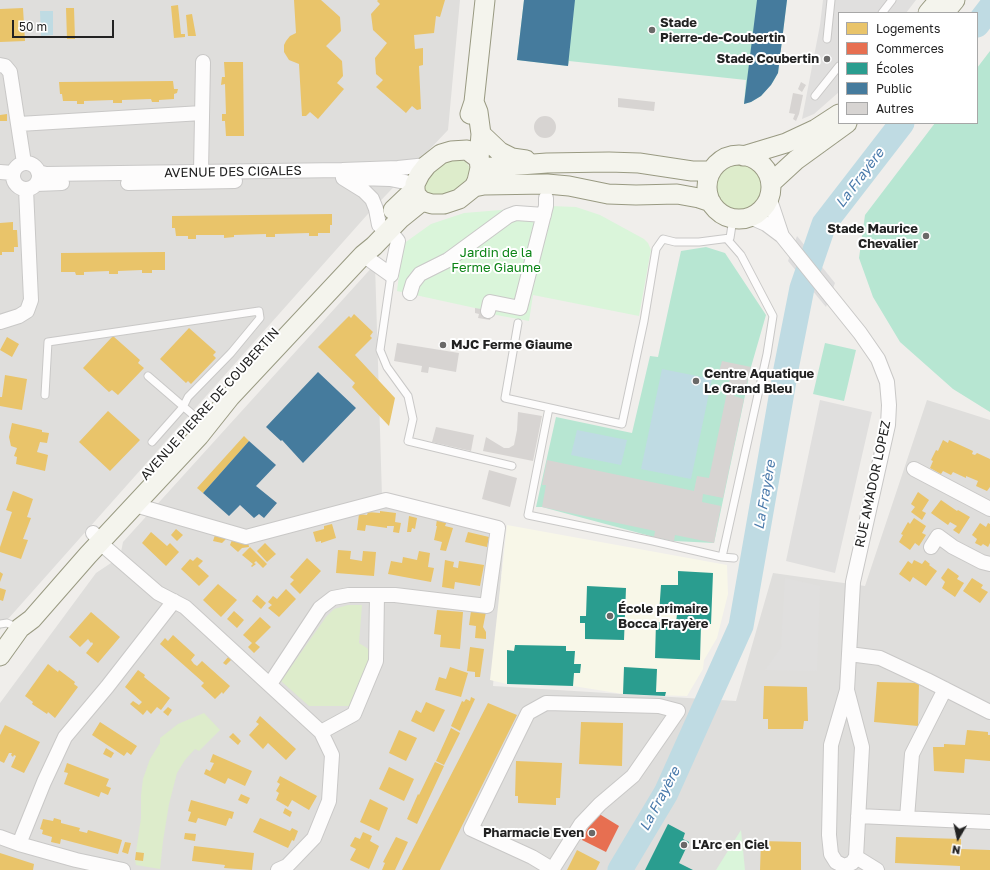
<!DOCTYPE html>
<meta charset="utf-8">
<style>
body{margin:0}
#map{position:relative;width:990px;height:870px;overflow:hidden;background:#f0eeeb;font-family:"Golos Text",sans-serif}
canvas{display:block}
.legend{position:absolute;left:838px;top:12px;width:140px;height:112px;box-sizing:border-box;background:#fff;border:1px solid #a7a7a7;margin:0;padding:5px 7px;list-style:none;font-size:12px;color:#222}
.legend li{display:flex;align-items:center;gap:8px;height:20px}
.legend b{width:20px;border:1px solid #a7a7a7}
.north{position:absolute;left:938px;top:818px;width:40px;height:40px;-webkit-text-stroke:3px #fff;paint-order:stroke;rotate:189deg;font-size:11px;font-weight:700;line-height:16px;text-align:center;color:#222}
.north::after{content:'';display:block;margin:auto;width:14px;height:18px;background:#222;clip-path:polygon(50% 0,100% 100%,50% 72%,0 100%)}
.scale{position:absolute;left:12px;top:20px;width:102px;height:18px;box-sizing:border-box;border:2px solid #222;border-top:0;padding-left:5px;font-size:12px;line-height:14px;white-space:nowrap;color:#222;-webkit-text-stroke:3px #fff;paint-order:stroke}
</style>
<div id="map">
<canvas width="990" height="870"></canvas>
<ul class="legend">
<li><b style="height:11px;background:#e9c46a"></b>Logements</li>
<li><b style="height:11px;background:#e76f51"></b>Commerces</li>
<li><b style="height:11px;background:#2a9d8f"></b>Écoles</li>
<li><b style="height:11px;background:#457b9d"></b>Public</li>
<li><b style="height:11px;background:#d7d4d2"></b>Autres</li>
</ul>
<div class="north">N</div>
<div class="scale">50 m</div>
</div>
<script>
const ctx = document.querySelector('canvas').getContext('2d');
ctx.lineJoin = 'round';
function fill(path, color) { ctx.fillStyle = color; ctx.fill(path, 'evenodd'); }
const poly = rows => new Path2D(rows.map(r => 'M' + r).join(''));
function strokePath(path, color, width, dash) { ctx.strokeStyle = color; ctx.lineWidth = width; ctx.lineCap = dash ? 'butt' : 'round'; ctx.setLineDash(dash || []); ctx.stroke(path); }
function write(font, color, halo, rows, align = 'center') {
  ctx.font = font + ' "Golos Text",sans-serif'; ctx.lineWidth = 4; ctx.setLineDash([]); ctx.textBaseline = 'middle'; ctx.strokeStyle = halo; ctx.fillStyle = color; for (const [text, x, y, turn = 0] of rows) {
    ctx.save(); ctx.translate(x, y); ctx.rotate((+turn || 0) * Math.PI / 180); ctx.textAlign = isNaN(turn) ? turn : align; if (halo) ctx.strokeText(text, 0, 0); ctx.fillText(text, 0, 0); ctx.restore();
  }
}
const residential = poly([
 [0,0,460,0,448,130,367,215,8,619,0,630],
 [375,264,382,497,505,524,493,686,736,701,773,573,865,586,927,400,990,420,990,870,0,870,0,703,96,573,111,563,121,552,123,542]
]);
const education = poly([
 [507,525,727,565,728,594,717,638,704,660,703,669,687,696,623,694,573,686,507,684,490,680]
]);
const grass = poly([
 [458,159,466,162,470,168,469,174,466,180,459,187,441,197,428,195,425,191,424,181,443,163],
 '715 187a24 24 0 1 1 48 0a24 24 0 1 1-48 0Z',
 [348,605,362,605,359,643,367,648,370,652,371,658,352,706,309,706,281,681,326,617,334,609],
 [204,713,220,730,199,751,195,749,185,760,177,773,169,804,163,841,160,869,136,865,135,860,143,861,144,853,136,852,141,818,141,795,143,779,150,759,160,743,160,738,178,724]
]);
const park = poly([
 [550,206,576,207,600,215,644,239,648,243,651,250,650,255,639,316,533,295,529,321,491,314,475,308,397,291,403,244,431,224,464,213],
 [741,830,745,870,716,870]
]);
const pitch = poly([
 [524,0,787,0,778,73,773,82,761,96,751,102,744,104,746,80,569,61,568,66,517,60],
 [990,51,990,412,953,389,900,342,873,297,859,258,865,215,935,123,977,123,977,68],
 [706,247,725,253,766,315,751,367,714,543,674,541,654,537,542,507,536,507,556,417,632,433,650,356,658,357,681,251],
 [825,343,856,350,844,401,813,394]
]);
const parking = poly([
 [823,0,916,0,906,13,839,13,839,92,814,114,802,119,820,25],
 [820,400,872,412,835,573,786,561],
 [785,578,820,586,817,671,765,670,781,647]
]);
const water = poly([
 [40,11,53,11,53,35,41,36],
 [662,369,712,379,691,479,641,469],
 [577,430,627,440,621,465,571,455]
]);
const pier = poly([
 [797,236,835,283,826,307,788,261]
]);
const homes = poly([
 [294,0,321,0,340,17,341,31,326,46,342,61,343,76,337,83,344,89,318,119,310,112,306,116,302,116,299,64,289,60,284,52,284,45,286,41,290,36,296,33],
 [378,0,445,0,440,17,436,16,434,33,414,35,415,49,423,48,423,65,419,66,421,109,417,110,412,106,406,113,376,87,383,80,376,74,375,58,387,43,373,30,371,14,380,4,377,1],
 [178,5,181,34,185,34,185,37,174,38,171,6],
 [23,8,25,41,0,42,0,9],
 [66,8,74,8,75,39,67,39],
 [192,14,196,36,188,36,186,15],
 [224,62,243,62,244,136,226,136,225,121,222,121,222,114,226,114,225,84,221,85,222,77,225,77],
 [173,81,174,89,178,89,177,93,174,94,174,99,159,100,159,102,152,102,151,99,122,100,122,103,113,103,113,100,84,101,84,104,77,104,77,101,63,101,62,94,60,94,59,82],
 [7,114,7,121,0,121,0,115],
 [332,214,332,225,330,225,330,233,318,233,318,236,309,236,309,233,275,234,275,237,266,237,266,234,234,235,234,237,224,238,224,235,196,235,196,239,188,239,188,236,176,236,175,228,172,228,172,216],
 [13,222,13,230,17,230,18,247,14,247,14,252,2,252,2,255,0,255,0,223],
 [165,252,165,270,152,270,152,273,142,273,142,270,118,271,118,274,109,274,109,271,84,272,84,275,76,275,75,272,61,272,61,253],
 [354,314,373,332,370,336,372,338,355,355,395,398,389,426,352,387,355,383,318,347,349,316,351,318],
 [189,328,216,352,213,355,216,358,191,384,188,381,186,383,160,359],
 [113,336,140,360,138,363,144,368,118,395,112,390,109,392,83,368],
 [7,337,19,344,12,357,0,350],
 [5,375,27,379,22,410,0,406,0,397,2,397],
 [108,411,140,440,110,471,79,442],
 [12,423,42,430,42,432,49,433,47,443,40,442,37,452,48,455,45,471,16,464,17,457,14,456,17,448,11,446,9,437],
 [244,436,249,441,203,493,197,488],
 [943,440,948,443,949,440,973,451,972,454,975,455,977,453,990,459,990,487,987,491,976,486,978,481,966,476,966,478,953,472,951,475,943,471,941,474,930,468,933,461,931,460,936,450,938,451],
 [13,491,33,499,27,517,31,518,23,539,28,540,21,559,0,552,0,547,12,512,6,510],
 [918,492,929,500,922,511,926,513,922,520,911,512,915,507,911,504],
 [941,500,957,511,958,510,970,517,959,534,953,530,957,526,950,522,948,525,931,513],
 [380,511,396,513,395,522,401,523,399,533,393,532,394,526,387,526,387,528,366,525,365,531,357,530,359,514,367,515,368,512,380,513],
 [409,516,417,518,415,529,412,528,411,532,407,532],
 [914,518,926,526,922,533,926,535,919,546,915,543,910,550,899,542,903,535,901,534,908,522,910,524],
 [437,519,447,521,445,526,453,528,446,551,440,550,442,542,434,540,437,526,436,526],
 [980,523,986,527,988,523,990,524,990,543,988,547,983,544,981,546,975,543,977,539,972,535],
 [332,524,336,538,321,543,321,541,316,542,313,532,324,529,324,526],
 [176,529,183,535,177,541,171,535],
 [151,532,167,546,170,543,179,552,166,566,142,543],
 [468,532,489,537,487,547,465,542],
 [215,535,226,539,222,543,213,541],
 [232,540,241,543,248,542,249,547,242,548,238,552,230,545],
 [265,543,276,554,267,562,257,551],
 [250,547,267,564,263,568,256,561,254,563,256,564,252,567,251,566,253,564,242,555],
 [338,550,351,551,350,559,362,561,363,551,376,552,374,576,336,573],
 [419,551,430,553,428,567,434,568,431,582,388,574,391,561,402,563,403,557,417,560],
 [197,557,203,561,198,566,209,576,199,586,181,569,190,559,193,561],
 [307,558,321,571,300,594,290,584,294,580,290,577],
 [445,560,454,562,453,567,458,568,459,561,484,565,480,586,455,582,454,589,442,587],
 [914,560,922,564,925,560,930,564,929,565,937,571,926,586,913,577,910,582,899,574,908,561,912,564],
 [948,568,959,576,957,579,964,583,955,597,942,588,945,582,941,578],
 [0,572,3,574,0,582],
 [972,578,983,585,981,588,988,592,980,603,963,591],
 [218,584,237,600,221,617,203,600],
 [0,588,6,590,3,601,0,600],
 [286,589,296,599,279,617,268,608,272,605,268,602,273,596,277,599],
 [257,595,266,603,261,609,252,601],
 [437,610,463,612,460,649,440,647,441,635,434,634],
 [234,611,244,620,237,628,227,619],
 [471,611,486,612,483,627,486,632,486,639,475,638,476,626,469,625],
 [91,612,120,637,98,663,86,653,93,644,92,642,91,643,88,639,80,647,69,637],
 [260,617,271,627,255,643,260,647,254,653,248,647,252,643,243,635],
 [173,635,195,655,191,660,194,664,197,666,202,661,230,686,223,694,222,692,215,699,201,686,204,683,160,644,165,638,168,641],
 [470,647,484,649,480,677,475,677,475,672,467,671],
 [229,656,232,659,226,665,223,663],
 [48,664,58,672,59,670,75,682,74,684,78,687,55,718,48,712,47,714,32,704,33,702,25,696],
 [450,667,468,673,461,697,435,690,439,677,446,679],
 [138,670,145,675,144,677,170,698,161,710,157,707,151,714,147,710,143,715,130,704,133,701,139,705,142,702,125,687],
 [877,682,919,683,918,726,874,722],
 [764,686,807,687,808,721,804,721,803,729,768,729,768,719,763,719],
 [471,697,475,699,460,731,451,726,462,701,464,702,466,699,470,701],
 [426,702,445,710,434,732,411,721,416,710,421,713],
 [488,703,517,715,440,870,402,870],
 [168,707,172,710,168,716,163,712],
 [260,716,296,749,286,760,268,743,263,749,249,735,259,724,256,722],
 [100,722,137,746,131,755,127,752,124,756,92,735],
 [581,722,623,723,622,766,579,764],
 [5,725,40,742,24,773,11,767,16,756,14,755,13,757,11,755,12,753,9,753,4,763,0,761,0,735],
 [451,728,460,733,444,765,436,761],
 [399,730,417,738,406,761,389,753],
 [967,730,988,732,988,735,990,735,990,761,965,759,964,773,934,771,933,747,944,747,944,744,965,745],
 [233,733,241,741,238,745,229,737],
 [106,748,114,753,111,758,103,754],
 [213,754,252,771,245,786,228,778,225,784,204,774,206,769,210,771,214,763,210,762],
 [516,761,562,763,560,798,556,798,556,805,518,803,518,796,515,796],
 [435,762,444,766,417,824,407,819,418,794,419,795],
 [67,763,109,779,106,786,111,788,108,795,101,792,99,797,64,784,68,773,64,772],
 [389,767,414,779,404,801,379,789],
 [280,776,317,796,309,810,292,800,288,807,276,800,279,793,276,791,280,784,277,782],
 [241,794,250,798,247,804,238,800],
 [370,799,388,808,379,831,360,822],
 [191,800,234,812,232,819,229,818,226,826,198,818,196,823,188,821,191,812,188,811],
 [285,808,292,812,290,817,283,813],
 [54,818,61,820,61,823,80,828,79,831,87,833,88,830,122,840,118,854,61,839,60,844,51,842,52,837,42,834,43,830,40,829,43,819,53,821],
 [260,818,290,831,292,828,298,831,294,841,292,840,288,848,253,832],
 [363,832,372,836,370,841,379,846,369,869,350,860,356,849,350,846,355,837,360,839],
 [185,833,196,834,195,841,184,839],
 [396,837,408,842,395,870,382,870,385,863,383,862],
 [896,837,961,839,961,849,990,850,990,870,960,870,960,866,895,863],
 [761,841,801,842,801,870,760,870],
 [125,842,131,843,128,854,122,852],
 [194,846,254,853,252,870,224,868,225,865,192,861],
 [577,850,600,862,596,870,567,870],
 [136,852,144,853,143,861,135,860],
 [0,853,34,864,33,870,0,870]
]);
const shops = poly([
 [596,812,619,826,606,852,582,840]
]);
const schools = poly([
 [678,571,713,573,711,624,701,624,700,660,655,658,656,622,676,623,677,614,659,614,661,585,678,585],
 [587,586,626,588,624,640,585,639,585,623,580,623,580,616,586,616],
 [515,645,566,646,566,651,575,651,574,664,581,664,580,673,574,673,573,686,507,684,507,650,514,651],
 [624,667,657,669,656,692,666,692,665,696,623,694],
 [668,824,685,833,683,839,689,842,679,863,693,870,645,870]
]);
const public = poly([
 [524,0,575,0,568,66,517,60],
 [757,0,787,0,778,73,771,85,761,96,751,102,744,104],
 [318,372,356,408,303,463,282,440,281,441,266,427],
 [249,441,276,465,256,486,277,503,264,518,259,514,254,518,240,505,229,516,203,493]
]);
const river = poly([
 [977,25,990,8],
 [620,870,666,793,741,626,786,369,802,288,824,224,902,123]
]);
const building = poly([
 [801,82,806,85,802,92,798,89],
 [793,93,803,95,799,114,796,121,793,119,795,114,789,113],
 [618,98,655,102,654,111,618,107],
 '534 127a11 11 0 1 1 22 0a11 11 0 1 1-22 0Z',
 [475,308,492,311,490,320,478,318,479,314,475,313],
 [397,343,459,353,456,372,429,367,428,373,421,372,422,366,394,361],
 [722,361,751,367,744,395,734,393,734,396,744,399,723,498,703,494,702,502,721,506,714,543,675,535,674,541,654,537,655,531,542,507,546,485,542,485,547,460,694,491,697,476,709,478,730,378,718,375],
 [518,412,542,416,533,461,483,451,486,437,504,448,509,448,514,445,517,430],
 [436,427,474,435,471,451,432,442],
 [489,470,517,478,510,507,482,499]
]);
const lane = poly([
 [882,13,892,0],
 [827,39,831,0],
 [815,96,839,66],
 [391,275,380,350,387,367,408,396,413,419,408,441,512,466],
 [518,323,505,398,622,424,644,321,656,249,663,239,675,242,699,242,730,238,732,225,735,219],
 [148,376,206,426],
 [45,395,48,342,259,311,260,318,231,353,188,397,183,407,152,442],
 [549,408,528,515,653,541,722,557,734,558],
 [722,557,767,354,773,316,741,255,727,239],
 [0,624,7,623,18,628]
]);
const street = poly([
 [0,65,5,66,10,72,24,163],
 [19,124,202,113],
 '13 176a13 13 0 1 1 26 0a13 13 0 1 1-26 0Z',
 [0,172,13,173],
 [38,172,46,174,342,170,398,168,427,165],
 [201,172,203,62],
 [343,178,364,191,372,199,376,209,379,225],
 [358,178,390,179,415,184],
 [128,183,235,181],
 [36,184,62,183],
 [769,197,782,236],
 [750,217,766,224,782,236,860,333,878,359,887,382,889,405,888,425,853,582,847,690],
 [363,255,391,275,398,241,390,231],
 [410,293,413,283,420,274,448,260,508,216,516,213,544,215],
 [488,311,490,302,520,308,546,206,546,198],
 [0,322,19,316,27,311,31,300,26,189],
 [914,469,990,509],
 [135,505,246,537,386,500,498,528,487,606,395,595,349,595,333,598,320,608,270,684],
 [93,533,106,548,158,593,185,607,321,732,332,755,329,801,314,838,287,866,278,870],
 [931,547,938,536,953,547,982,562,990,564],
 [849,654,880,658,927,680,990,712],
 [847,690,862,747,856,857,852,863,844,866,836,862,831,854,829,835,831,745,847,690],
 [321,732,354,714,376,661,377,595],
 [858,816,990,822],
 [907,818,912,754,945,689],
 [0,837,19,844,76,860,123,870],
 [19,844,44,782,65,737,107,687,174,601],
 [856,857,877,870],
 [552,870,581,824,600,804,633,776,678,711,659,706,546,703,528,713,471,829,532,857,552,869]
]);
const secondary = poly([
 [928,13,939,0],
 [944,13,955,0],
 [474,102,478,112,481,134,479,159,480,168,477,181,474,187,459,199,444,204,432,204,422,201,416,195,415,189,415,184,420,174,427,165,441,154,451,151,467,150,479,159],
 [470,114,474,102,485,0],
 [481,134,500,152,512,158,526,160],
 '707 187a32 32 0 1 1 64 0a32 32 0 1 1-64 0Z',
 [743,156,786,143,816,129,839,114],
 [480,168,547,163,609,162,639,163,692,171,711,171],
 [771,183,796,160,847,123],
 [474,187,484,185,547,184,569,186,608,194,636,195,677,194,699,198,711,202],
 [393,210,415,189],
 [0,656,20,628,32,619,88,555,199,436,230,397,363,255,374,246,401,218,422,201]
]);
const markers = [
 [652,30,4,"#6a6968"],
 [827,59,4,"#6a6968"],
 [926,236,4,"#6a6968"],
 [443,345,4,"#6a6968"],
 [696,381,4,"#6a6968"],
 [610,616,4,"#6a6968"],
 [592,833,4,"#6a6968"],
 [684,845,4,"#6a6968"]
];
const poiNames = [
 ["Stade",660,23],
 ["Pierre-de-Coubertin",660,38],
 ["Stade Coubertin",819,59,"right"],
 ["Stade Maurice",918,229,"right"],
 ["Chevalier",918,244,"right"],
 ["MJC Ferme Giaume",451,345],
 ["Centre Aquatique",704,374],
 ["Le Grand Bleu",704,389],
 ["École primaire",618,609],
 ["Bocca Frayère",618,624],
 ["Pharmacie Even",584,833,"right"],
 ["L'Arc en Ciel",692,845]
];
const streetNames = [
 ["AVENUE DES CIGALES",233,172,-1],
 ["AVENUE PIERRE DE COUBERTIN",210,404,-48],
 ["RUE AMADOR LOPEZ",873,484,-78]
];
const parkNames = [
 ["Jardin de la",496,253],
 ["Ferme Giaume",496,268]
];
const waterNames = [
 ["La Frayère",860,178,-53],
 ["La Frayère",765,495,-80],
 ["La Frayère",660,799,-62]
];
fill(residential, '#dfdedc');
fill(education, '#f8f7e8');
fill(grass, '#ddeccb');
fill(park, '#daf5da');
fill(pitch, '#b7e6d2');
fill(parking, '#e0dfde');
fill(water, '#bfdbe3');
fill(pier, '#dedddd');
fill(homes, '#e9c46a');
fill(shops, '#e76f51');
fill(schools, '#2a9d8f');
fill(public, '#457b9d');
strokePath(river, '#bfdbe3', 25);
fill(building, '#d7d4d2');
strokePath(lane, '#c9c8c7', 9);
strokePath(street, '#c9c8c7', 16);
strokePath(secondary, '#999a82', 21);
strokePath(lane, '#fdfcfc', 7);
strokePath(street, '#fdfcfc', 14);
strokePath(secondary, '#f4f4ed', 19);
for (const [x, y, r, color] of markers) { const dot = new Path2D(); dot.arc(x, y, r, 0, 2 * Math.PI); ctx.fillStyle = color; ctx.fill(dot); strokePath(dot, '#fff', 1.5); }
write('bold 13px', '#222', '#fff', poiNames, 'left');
write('13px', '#222', '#fff', streetNames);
write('13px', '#0c8416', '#fff', parkNames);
write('italic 14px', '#4a7aab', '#fff', waterNames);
</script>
